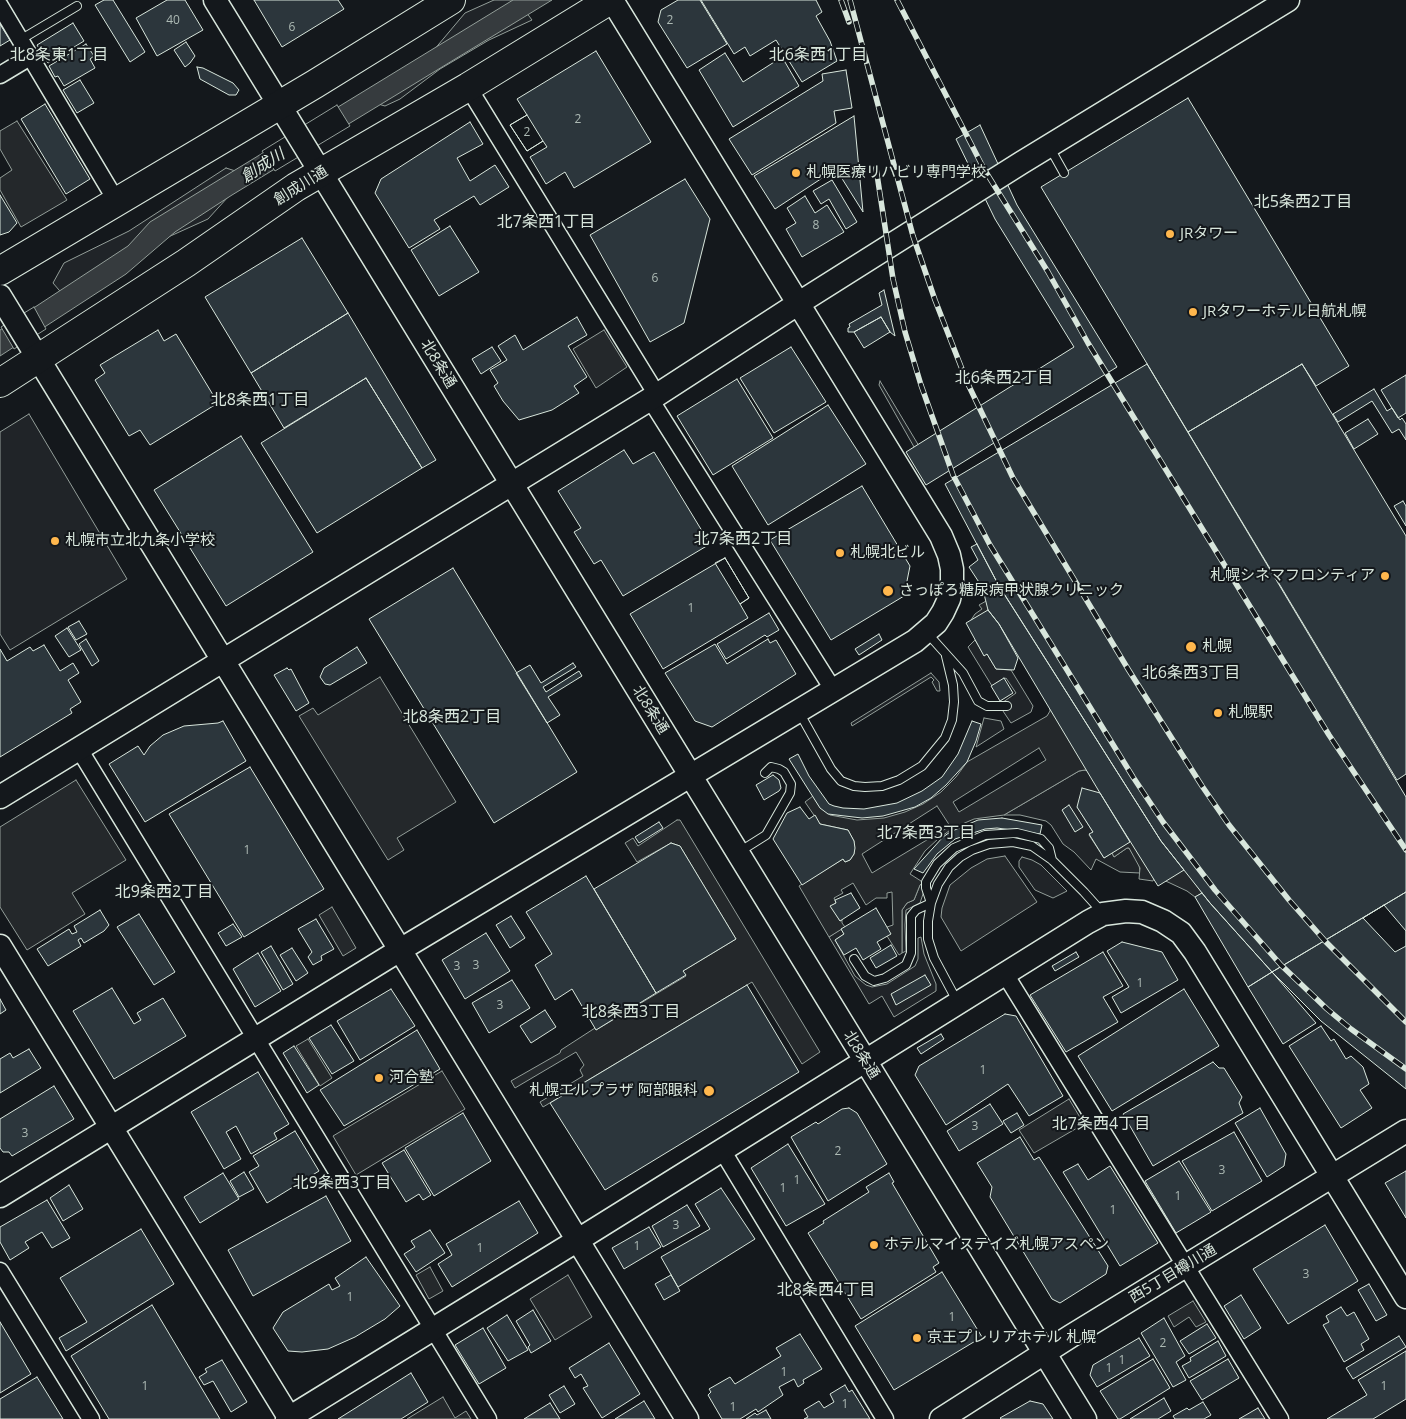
<!DOCTYPE html>
<meta charset="utf-8">
<style>
body{margin:0}
canvas{display:block;background:#14181c}
</style>
<canvas width="1406" height="1419"></canvas>
<script>
const ctx = document.querySelector('canvas').getContext('2d');
ctx.lineJoin = 'round';
function fill(path, color) { ctx.fillStyle = color; ctx.fill(path, 'evenodd'); }
const poly = rows => new Path2D(rows.map(r => 'M' + r).join(''));
function strokePath(path, color, width, dash) { ctx.strokeStyle = color; ctx.lineWidth = width; ctx.lineCap = dash ? 'butt' : 'round'; ctx.setLineDash(dash || []); ctx.stroke(path); }
function write(font, color, halo, rows, align = 'center') {
  ctx.font = font + ' "Open Sans","Noto Sans JP",sans-serif'; ctx.lineWidth = 4; ctx.setLineDash([]); ctx.textBaseline = 'middle'; ctx.strokeStyle = halo; ctx.fillStyle = color; for (const [text, x, y, turn = 0] of rows) {
    ctx.save(); ctx.translate(x, y); ctx.rotate((+turn || 0) * Math.PI / 180); ctx.textAlign = isNaN(turn) ? turn : align; if (halo) ctx.strokeText(text, 0, 0); ctx.fillText(text, 0, 0); ctx.restore();
  }
}
const green = poly([
 [494,0,517,0,532,20,489,40,440,69,400,99,385,106,371,102,428,57,465,13,494,0],
 [226,168,248,175,208,219,166,238,65,297,53,283,64,263,129,231,226,168],
 [880,381,919,446,918,454,879,385,880,381],
 [29,414,127,579,10,650,0,634,0,432,29,414],
 [975,640,984,655,987,654,996,669,1011,670,1033,706,1031,712,1011,723,999,705,1016,693,1006,678,992,686,968,647,975,640],
 [931,673,939,682,940,691,937,691,932,682,934,680,931,677,852,726,851,723,931,673],
 [984,718,1001,721,1004,729,976,747,984,718],
 [1085,770,1089,771,1120,822,1100,793,1077,807,1093,832,1089,835,1104,858,1112,853,1114,857,1127,848,1129,848,1139,864,1140,873,1120,872,1096,859,1091,870,1074,852,1063,844,1051,825,1046,821,1020,815,1004,815,1079,771,1085,770],
 [1022,857,1032,860,1041,865,1067,891,1053,898,1035,890,1019,867,1019,861,1022,857],
 [922,883,924,891,920,903,906,910,905,925,906,951,902,953,902,910,907,903,914,900,920,885,922,883],
 [841,929,844,934,835,940,855,976,866,985,872,987,887,984,915,966,918,959,918,938,921,937,924,954,936,984,936,991,894,1017,882,996,869,1004,829,937,841,929]
]);
const parking = poly([
 [17,121,67,200,21,227,0,190,0,178,12,170,0,149,0,131,17,121],
 [604,330,627,367,596,388,573,349,604,330],
 [988,600,1202,893,1195,897,1187,891,1155,876,1153,881,1139,879,1140,868,1129,848,1127,848,1114,857,1112,853,1130,841,1120,822,1089,771,1085,770,1079,771,1004,815,974,819,953,828,938,839,925,851,910,874,921,881,922,883,920,885,914,900,907,903,902,910,902,953,899,955,887,936,887,927,893,925,892,892,887,893,887,898,876,898,866,905,853,883,841,890,843,893,834,898,836,903,831,906,840,921,842,920,842,923,845,927,829,937,799,886,843,859,845,862,850,860,854,854,854,841,848,830,820,824,805,802,813,796,819,806,830,815,857,820,884,818,905,812,923,804,941,792,956,777,967,762,1047,716,1050,711,1050,706,1001,624,971,620,975,614,982,609,979,605,988,600],
 [1039,748,1046,760,959,812,953,802,1039,748],
 [937,806,950,826,872,873,862,854,937,806],
 [380,677,456,802,397,838,404,850,388,860,299,716,313,708,318,715,380,677],
 [76,780,126,860,72,893,85,914,27,950,0,907,0,827,76,780],
 [677,820,680,820,820,1052,802,1064,752,982,543,1107,540,1102,583,1076,580,1070,584,1065,576,1052,515,1088,511,1081,560,1053,561,1050,595,1028,596,1030,686,976,683,971,736,939,680,846,671,843,637,862,625,843,633,838,638,846,677,820],
 [1005,856,1037,902,961,951,941,917,942,908,950,885,971,868,987,859,1005,856],
 [332,907,356,948,343,956,319,915,332,907],
 [308,1039,332,1078,320,1086,296,1046,308,1039],
 [442,1071,465,1109,356,1175,333,1136,442,1071],
 [1069,1099,1084,1124,1034,1153,1019,1130,1069,1099],
 [430,1267,443,1291,429,1299,416,1275,430,1267],
 [568,1275,592,1317,555,1340,530,1299,568,1275],
 [1193,1301,1206,1322,1196,1327,1189,1317,1174,1327,1168,1316,1193,1301],
 [443,1397,455,1418,466,1411,471,1419,407,1419,443,1397]
]);
const water = poly([
 [513,0,552,0,232,195,175,232,126,274,0,356,0,330,128,246,150,222,513,0]
]);
const pier = poly([
 [337,105,350,126,275,171,262,151,337,105],
 [34,307,46,329,14,349,1,327,34,307]
]);
const building = poly([
 [104,0,113,0,145,52,130,62,95,5,104,0],
 [167,0,185,0,203,30,157,56,136,18,167,0],
 [254,0,338,0,344,9,282,47,254,0],
 [678,0,700,0,727,44,687,68,658,22,661,10,678,0],
 [701,0,816,0,822,12,816,16,830,41,837,61,802,82,776,40,750,56,745,47,734,54,701,0],
 [73,23,84,41,48,63,37,45,73,23],
 [0,24,10,40,0,46,0,24],
 [186,42,195,56,190,63,185,67,174,50,186,42],
 [86,44,94,56,90,59,95,68,64,86,58,76,55,77,49,66,86,44],
 [596,51,651,142,574,188,565,172,546,184,530,157,547,147,543,141,527,151,510,125,527,115,517,99,596,51],
 [725,53,743,82,782,57,799,86,733,127,699,70,725,53],
 [197,67,203,68,233,83,239,90,236,95,229,95,200,79,197,67],
 [846,70,852,108,834,111,836,123,752,175,729,139,823,81,822,74,846,70],
 [80,80,94,103,77,113,63,90,80,80],
 [1188,98,1349,366,1316,386,1302,364,1188,432,1041,187,1188,98],
 [45,104,90,179,66,194,21,119,45,104],
 [527,115,543,141,527,151,510,125,527,115],
 [854,116,863,212,836,169,775,209,754,176,854,116],
 [470,122,483,144,457,158,470,181,495,165,509,187,480,205,474,196,434,220,440,229,409,248,375,193,381,179,470,122],
 [980,125,1017,205,1117,367,926,485,906,452,1074,347,995,219,956,139,980,125],
 [685,179,710,219,684,323,650,342,590,235,685,179],
 [832,180,857,222,846,229,829,199,821,204,813,191,832,180],
 [0,195,17,223,9,232,0,235,0,195],
 [805,196,815,213,827,205,844,232,802,257,786,229,796,223,787,208,805,196],
 [450,226,479,272,439,296,411,250,450,226],
 [302,238,348,313,251,373,205,297,302,238],
 [884,290,895,336,890,332,881,317,854,332,848,332,848,328,850,327,849,324,882,305,879,293,884,290],
 [348,313,436,460,422,468,366,378,284,428,251,373,348,313],
 [577,317,587,335,568,346,587,377,574,386,579,393,552,410,519,420,503,401,494,386,498,383,490,370,507,360,498,346,515,335,523,350,577,317],
 [881,317,890,332,864,348,854,332,881,317],
 [158,330,164,341,176,334,218,403,150,445,140,430,129,436,95,380,105,373,100,365,158,330],
 [492,347,501,361,481,374,472,359,492,347],
 [791,347,826,402,774,433,740,378,791,347],
 [1147,364,1406,797,1406,892,1272,972,1210,903,1161,841,999,586,945,484,1147,364],
 [1302,364,1406,536,1406,774,1397,780,1188,432,1302,364],
 [1406,375,1406,413,1398,418,1381,390,1406,375],
 [366,378,422,468,317,533,261,443,366,378],
 [737,379,773,438,713,475,677,416,737,379],
 [1374,389,1387,411,1392,408,1400,420,1402,418,1406,424,1406,440,1399,429,1392,433,1372,401,1338,422,1333,414,1374,389],
 [828,405,866,464,768,525,732,466,828,405],
 [1368,419,1378,434,1354,449,1345,433,1368,419],
 [241,436,313,552,226,606,154,490,241,436],
 [624,450,633,464,654,452,710,544,623,596,601,560,594,564,574,532,581,528,558,491,624,450],
 [862,486,910,566,904,596,831,640,770,540,862,486],
 [1403,501,1406,506,1406,526,1394,506,1403,501],
 [977,544,999,586,1017,614,1161,841,1184,870,1158,886,1100,793,999,624,988,610,984,594,986,593,969,567,978,560,971,547,977,544],
 [725,558,749,598,740,604,748,618,663,669,630,614,725,558],
 [725,558,749,598,740,604,715,563,725,558],
 [453,568,577,772,494,823,369,619,453,568],
 [988,610,999,624,1018,658,1014,670,996,669,987,654,984,656,966,623,988,610],
 [769,613,779,630,767,637,765,635,726,659,717,644,769,613],
 [79,621,87,634,76,640,68,627,79,621],
 [67,628,81,650,69,657,55,636,67,628],
 [879,634,882,640,859,655,855,649,879,634],
 [86,639,99,661,92,666,79,644,86,639],
 [768,639,770,643,776,640,796,674,712,727,695,721,665,673,715,644,727,664,768,639],
 [44,645,60,671,73,663,79,673,68,680,81,702,70,709,72,713,0,757,0,649,7,661,30,647,33,651,44,645],
 [357,647,367,663,330,685,325,684,320,677,324,668,357,647],
 [573,663,576,667,543,687,546,692,579,671,582,676,548,697,560,715,547,723,516,673,530,665,541,683,573,663],
 [287,668,289,670,291,669,309,703,296,711,274,675,287,668],
 [1004,678,1013,693,1000,701,991,686,1004,678],
 [223,721,246,761,145,822,109,764,138,746,144,755,150,746,163,735,184,726,218,723,223,721],
 [972,721,981,724,976,741,967,762,946,785,931,798,915,807,883,816,862,818,828,814,820,808,789,759,798,754,809,776,829,804,834,806,843,808,864,809,897,803,922,791,942,777,958,754,972,721],
 [250,767,324,889,244,937,169,814,250,767],
 [773,775,779,780,781,788,779,791,764,800,756,785,773,775],
 [1082,788,1100,793,1130,842,1104,858,1089,834,1093,832,1077,807,1082,788],
 [1069,805,1083,827,1075,832,1062,810,1069,805],
 [800,807,809,819,815,815,820,824,848,830,854,841,855,848,854,854,850,860,845,862,843,859,802,885,773,839,787,813,800,807],
 [1002,818,1042,825,1040,834,997,828,985,829,955,839,937,854,923,873,914,869,943,837,950,832,978,820,1002,818],
 [659,822,663,828,639,843,635,837,659,822],
 [671,843,680,846,736,939,683,971,686,975,656,993,594,889,671,843],
 [586,876,656,993,596,1030,572,989,555,1000,535,965,552,954,526,912,586,876],
 [1406,892,1406,1089,1321,1021,1272,972,1406,892],
 [851,893,860,908,840,921,830,906,836,903,835,900,851,893],
 [1202,893,1210,903,1272,972,1248,987,1195,897,1202,893],
 [1384,905,1406,931,1406,946,1395,952,1363,918,1384,905],
 [876,908,891,934,877,942,881,949,863,960,856,948,844,955,835,940,844,934,841,929,876,908],
 [100,910,109,925,104,931,84,943,81,938,78,940,81,946,48,966,37,949,69,929,72,934,77,932,74,926,100,910],
 [139,914,175,972,154,985,117,927,139,914],
 [511,916,525,938,510,948,496,925,511,916],
 [316,919,334,949,321,956,322,960,313,965,308,957,312,952,298,929,316,919],
 [233,924,242,937,226,946,218,933,233,924],
 [486,933,510,971,465,999,442,960,486,933],
 [1122,942,1162,952,1178,980,1121,1013,1112,997,1129,987,1107,951,1122,942],
 [891,945,897,956,876,968,870,958,891,945],
 [271,946,293,984,283,990,261,952,271,946],
 [292,948,308,973,296,981,280,955,292,948],
 [1076,952,1079,957,1055,971,1052,966,1076,952],
 [1103,952,1123,986,1103,997,1118,1022,1066,1052,1030,995,1103,952],
 [258,953,281,991,255,1007,233,969,258,953],
 [1272,972,1316,1023,1283,1044,1248,987,1272,972],
 [925,975,931,985,896,1005,891,994,925,975],
 [512,980,530,1008,489,1033,472,1003,512,980],
 [747,985,799,1072,605,1190,550,1103,747,985],
 [112,988,134,1024,141,1020,137,1013,163,998,186,1036,114,1079,73,1011,112,988],
 [391,989,415,1026,360,1060,337,1021,391,989],
 [1184,989,1219,1046,1112,1111,1078,1056,1184,989],
 [0,999,6,1010,0,1014,0,999],
 [545,1010,556,1027,531,1043,520,1026,545,1010],
 [1005,1014,1016,1016,1063,1096,1029,1116,1008,1084,946,1125,915,1075,919,1066,1005,1014],
 [331,1025,354,1061,332,1074,309,1038,331,1025],
 [1321,1026,1331,1041,1334,1039,1346,1059,1351,1056,1363,1067,1369,1084,1360,1090,1372,1108,1341,1128,1289,1046,1321,1026],
 [417,1030,440,1069,344,1126,320,1090,417,1030],
 [941,1034,944,1039,921,1054,917,1048,941,1034],
 [294,1046,319,1085,307,1093,283,1053,294,1046],
 [29,1049,41,1068,0,1093,0,1059,10,1053,13,1058,29,1049],
 [1213,1062,1219,1068,1224,1068,1242,1097,1239,1103,1243,1113,1153,1166,1123,1114,1213,1062],
 [258,1072,289,1124,274,1133,277,1139,251,1154,236,1126,226,1132,241,1159,224,1169,191,1112,258,1072],
 [54,1086,74,1119,12,1156,9,1152,3,1152,0,1148,0,1119,54,1086],
 [990,1104,1003,1124,959,1151,947,1131,990,1104],
 [849,1108,857,1113,887,1164,828,1201,791,1137,816,1122,818,1124,842,1109,849,1108],
 [1260,1108,1286,1154,1284,1166,1267,1177,1235,1123,1260,1108],
 [463,1113,491,1161,434,1196,405,1148,463,1113],
 [1017,1113,1024,1125,1011,1133,1003,1121,1017,1113],
 [295,1131,319,1171,267,1203,249,1172,259,1166,253,1156,295,1131],
 [1234,1132,1262,1181,1212,1211,1182,1161,1234,1132],
 [1020,1137,1034,1160,1039,1157,1108,1266,1106,1274,1060,1303,1052,1299,990,1197,992,1187,977,1163,1020,1137],
 [788,1144,825,1204,786,1226,751,1168,788,1144],
 [404,1150,431,1195,423,1200,419,1194,406,1202,382,1163,404,1150],
 [1179,1161,1211,1212,1176,1233,1145,1181,1179,1161],
 [1078,1164,1088,1180,1110,1166,1158,1243,1120,1266,1063,1172,1078,1164],
 [1406,1171,1406,1218,1385,1183,1406,1171],
 [244,1172,254,1189,239,1197,230,1181,244,1172],
 [223,1173,239,1199,200,1223,184,1197,223,1173],
 [889,1173,894,1182,892,1183,939,1263,933,1267,936,1272,861,1319,808,1233,824,1223,823,1221,869,1192,866,1187,889,1173],
 [69,1185,83,1209,63,1221,50,1198,69,1185],
 [721,1188,755,1239,678,1287,661,1257,710,1229,695,1204,721,1188],
 [326,1196,351,1241,253,1296,228,1250,326,1196],
 [47,1200,70,1238,52,1248,42,1232,25,1242,29,1248,10,1260,0,1242,0,1227,47,1200],
 [519,1201,538,1233,452,1287,438,1264,452,1255,446,1244,519,1201],
 [687,1205,700,1226,663,1247,652,1226,687,1205],
 [1325,1225,1358,1281,1288,1324,1253,1269,1325,1225],
 [649,1227,661,1247,624,1269,612,1248,649,1227],
 [141,1229,174,1284,66,1351,59,1338,87,1322,60,1278,141,1229],
 [430,1230,445,1253,416,1272,404,1254,415,1247,411,1241,430,1230],
 [366,1257,400,1306,385,1319,355,1337,328,1349,302,1352,288,1351,273,1328,283,1312,329,1284,332,1290,340,1286,335,1278,366,1257],
 [942,1272,982,1337,894,1390,855,1326,942,1272],
 [671,1275,680,1291,664,1300,655,1284,671,1275],
 [1369,1284,1387,1315,1376,1321,1358,1290,1369,1284],
 [1241,1295,1261,1328,1244,1339,1224,1306,1241,1295],
 [152,1305,220,1419,109,1419,71,1356,152,1305],
 [1341,1307,1347,1316,1354,1312,1369,1339,1361,1344,1364,1350,1344,1362,1323,1325,1329,1322,1326,1316,1341,1307],
 [533,1310,551,1341,531,1353,528,1347,530,1345,516,1321,533,1310],
 [507,1315,528,1350,508,1361,487,1328,507,1315],
 [1164,1318,1185,1356,1176,1362,1186,1380,1173,1387,1141,1333,1164,1318],
 [0,1322,31,1374,0,1393,0,1322],
 [1207,1324,1216,1338,1189,1354,1180,1341,1207,1324],
 [483,1328,506,1368,479,1384,455,1345,483,1328],
 [800,1334,822,1369,803,1380,804,1383,798,1387,794,1379,779,1387,783,1395,758,1412,756,1409,740,1419,722,1419,708,1395,711,1392,709,1389,730,1377,735,1384,781,1356,776,1348,800,1334],
 [1399,1336,1406,1347,1353,1379,1346,1368,1399,1336],
 [1139,1338,1150,1356,1097,1387,1090,1375,1093,1365,1139,1338],
 [1218,1341,1226,1356,1189,1378,1182,1366,1191,1361,1190,1358,1218,1341],
 [609,1343,640,1394,602,1418,583,1388,588,1386,581,1374,575,1378,569,1368,609,1343],
 [1406,1351,1406,1399,1373,1419,1327,1419,1367,1395,1358,1380,1406,1351],
 [1153,1359,1170,1388,1120,1419,1118,1419,1100,1391,1153,1359],
 [1228,1359,1239,1378,1202,1400,1190,1381,1228,1359],
 [222,1360,247,1402,231,1412,213,1381,204,1385,199,1377,207,1372,205,1369,222,1360],
 [411,1373,428,1402,401,1419,338,1419,411,1373],
 [37,1377,63,1419,0,1419,0,1399,37,1377],
 [845,1385,849,1392,852,1390,870,1419,804,1419,808,1417,804,1410,819,1401,824,1408,834,1402,830,1394,845,1385],
 [564,1386,575,1404,560,1413,549,1395,564,1386],
 [1164,1398,1171,1411,1158,1419,1130,1419,1164,1398],
 [644,1401,655,1419,615,1419,644,1401],
 [1030,1401,1043,1404,1053,1419,1001,1419,1000,1418,1030,1401],
 [1203,1402,1211,1415,1204,1419,1175,1419,1173,1416,1187,1408,1189,1410,1203,1402],
 [550,1403,560,1419,524,1419,550,1403],
 [1258,1408,1265,1419,1239,1419,1258,1408],
 [766,1410,771,1419,746,1419,755,1413,757,1415,766,1410]
]);
const lane = poly([
 [20,40,77,6],
 [1050,148,1064,173],
 [928,634,963,673,978,701,987,706,1007,706],
 [799,712,831,769,841,781,854,786,865,787,882,786,899,780,922,766,945,738,952,720,954,702,953,685,946,656],
 [739,852,766,835,790,793,791,784,784,772,779,769,771,767,765,773],
 [854,959,865,976,874,981,885,978,906,965,911,953,911,916,916,910,931,903,926,888,926,882,937,864,954,848,961,845,985,835,1017,833,1041,839,1049,848,1052,860],
 [957,1001,934,958,928,939,928,921,931,903,938,884,949,867,960,857,972,850,989,844,1013,842,1032,846,1052,860,1084,892,1101,911]
]);
const street = poly([
 [0,6,117,202],
 [0,75,30,57],
 [468,87,657,395],
 [650,399,834,691],
 [79,749,488,1419],
 [1005,974,1280,1419],
 [722,1150,885,1419],
 [0,1271,91,1419]
]);
const secondary = poly([
 [215,0,1085,1419],
 [0,296,687,1419],
 [0,797,657,395,799,303,1021,163,1288,0],
 [0,946,290,1419],
 [0,1196,400,950,915,641,936,623,943,612,949,599,952,586,952,569,949,555,941,536,612,0],
 [287,1419,578,1240,1088,922,1103,914,1126,911,1142,912,1163,921,1181,933,1195,952,1406,1297],
 [941,1419,1071,1336,1406,1131]
]);
const highway = poly([
 [0,271,315,84,451,0],
 [0,383,186,263,296,187,468,87,610,0]
]);
const rail = poly([
 [841,0,849,22],
 [850,0,913,236,935,300,967,382,1013,478,1128,669,1202,786,1229,825,1289,900,1326,942,1406,1022],
 [897,0,984,169,1048,272,1088,343,1329,735,1406,850],
 [876,168,893,279,905,332,921,385,953,475,990,545,1133,777,1163,822,1215,890,1281,965,1327,1009,1351,1029,1406,1069]
]);
const markers = [
 [796,173,5,"#ffb74d"],
 [1170,234,5,"#ffb74d"],
 [1193,312,5,"#ffb74d"],
 [55,541,5,"#ffb74d"],
 [840,553,5,"#ffb74d"],
 [1385,576,5,"#ffb74d"],
 [888,591,6,"#ffb74d"],
 [1191,647,6,"#ffb74d"],
 [1218,713,5,"#ffb74d"],
 [379,1078,5,"#ffb74d"],
 [709,1091,6,"#ffb74d"],
 [874,1245,5,"#ffb74d"],
 [917,1338,5,"#ffb74d"]
];
const numberNames = [
 ["40",173,21],
 ["2",670,21],
 ["6",292,28],
 ["2",578,120],
 ["2",527,133],
 ["8",816,226],
 ["6",655,279],
 ["1",691,609],
 ["1",247,851],
 ["3",476,966],
 ["3",457,967],
 ["1",1140,984],
 ["3",500,1006],
 ["1",983,1071],
 ["3",975,1127],
 ["3",25,1134],
 ["2",838,1152],
 ["3",1222,1171],
 ["1",797,1181],
 ["1",783,1189],
 ["1",1178,1197],
 ["1",1113,1211],
 ["3",676,1226],
 ["1",637,1247],
 ["1",480,1249],
 ["3",1306,1275],
 ["1",350,1298],
 ["1",952,1318],
 ["2",1163,1344],
 ["1",1122,1361],
 ["1",1109,1369],
 ["1",784,1373],
 ["1",145,1387],
 ["1",1384,1387],
 ["1",845,1405],
 ["1",733,1408]
];
const poiNames = [
 ["札幌医療リハビリ専門学校",806,173],
 ["JRタワー",1180,234],
 ["JRタワーホテル日航札幌",1203,312],
 ["札幌市立北九条小学校",65,541],
 ["札幌北ビル",850,553],
 ["札幌シネマフロンティア",1375,576,"right"],
 ["さっぽろ糖尿病甲状腺クリニック",899,591],
 ["札幌",1202,647],
 ["札幌駅",1228,713],
 ["河合塾",389,1078],
 ["札幌エルプラザ 阿部眼科",698,1091,"right"],
 ["ホテルマイステイズ札幌アスペン",884,1245],
 ["京王プレリアホテル 札幌",927,1338]
];
const streetNames = [
 ["創成川通",301,186,-32],
 ["北8条通",438,364,59],
 ["北8条通",650,710,58],
 ["北8条通",861,1055,58],
 ["西5丁目樽川通",1173,1274,-31]
];
const neighbourhoodNames = [
 ["北8条東1丁目",59,55],
 ["北6条西1丁目",818,55],
 ["北5条西2丁目",1303,202],
 ["北7条西1丁目",546,222],
 ["北6条西2丁目",1004,378],
 ["北8条西1丁目",260,400],
 ["北7条西2丁目",743,539],
 ["北6条西3丁目",1191,673],
 ["北8条西2丁目",452,717],
 ["北7条西3丁目",926,833],
 ["北9条西2丁目",164,892],
 ["北8条西3丁目",631,1012],
 ["北7条西4丁目",1101,1124],
 ["北9条西3丁目",342,1183],
 ["北8条西4丁目",826,1290]
];
const waterNames = [
 ["創成川",263,166,-33]
];
fill(green, '#202428');
strokePath(green, '#939e99', 1);
fill(parking, '#24282b');
strokePath(parking, '#939e99', 1);
fill(water, '#363b3e');
strokePath(water, '#939e99', 1);
fill(pier, '#14181c');
strokePath(pier, '#939e99', 1);
fill(building, '#2c363c');
strokePath(building, '#d8e6dc', 1);
strokePath(lane, '#d8e6dc', 10);
strokePath(street, '#d8e6dc', 19);
strokePath(secondary, '#d8e6dc', 25);
strokePath(highway, '#d8e6dc', 30);
strokePath(lane, '#14181c', 8);
strokePath(street, '#14181c', 16);
strokePath(secondary, '#14181c', 22);
strokePath(highway, '#14181c', 28);
strokePath(rail, '#d8e6dc', 5.5);
strokePath(rail, '#14181c', 4, [11]);
for (const [x, y, r, color] of markers) { const dot = new Path2D(); dot.arc(x, y, r, 0, 2 * Math.PI); ctx.fillStyle = color; ctx.fill(dot); strokePath(dot, '#14181c', 2); }
write('12px', '#adbab4', null, numberNames);
write('15px', '#d8e6dc', '#14181c', poiNames, 'left');
write('15px', '#d8e6dc', '#14181c', streetNames);
write('16px', '#d8e6dc', '#14181c', neighbourhoodNames);
write('italic 16px', '#d8e6dc', '#14181c', waterNames);
</script>
